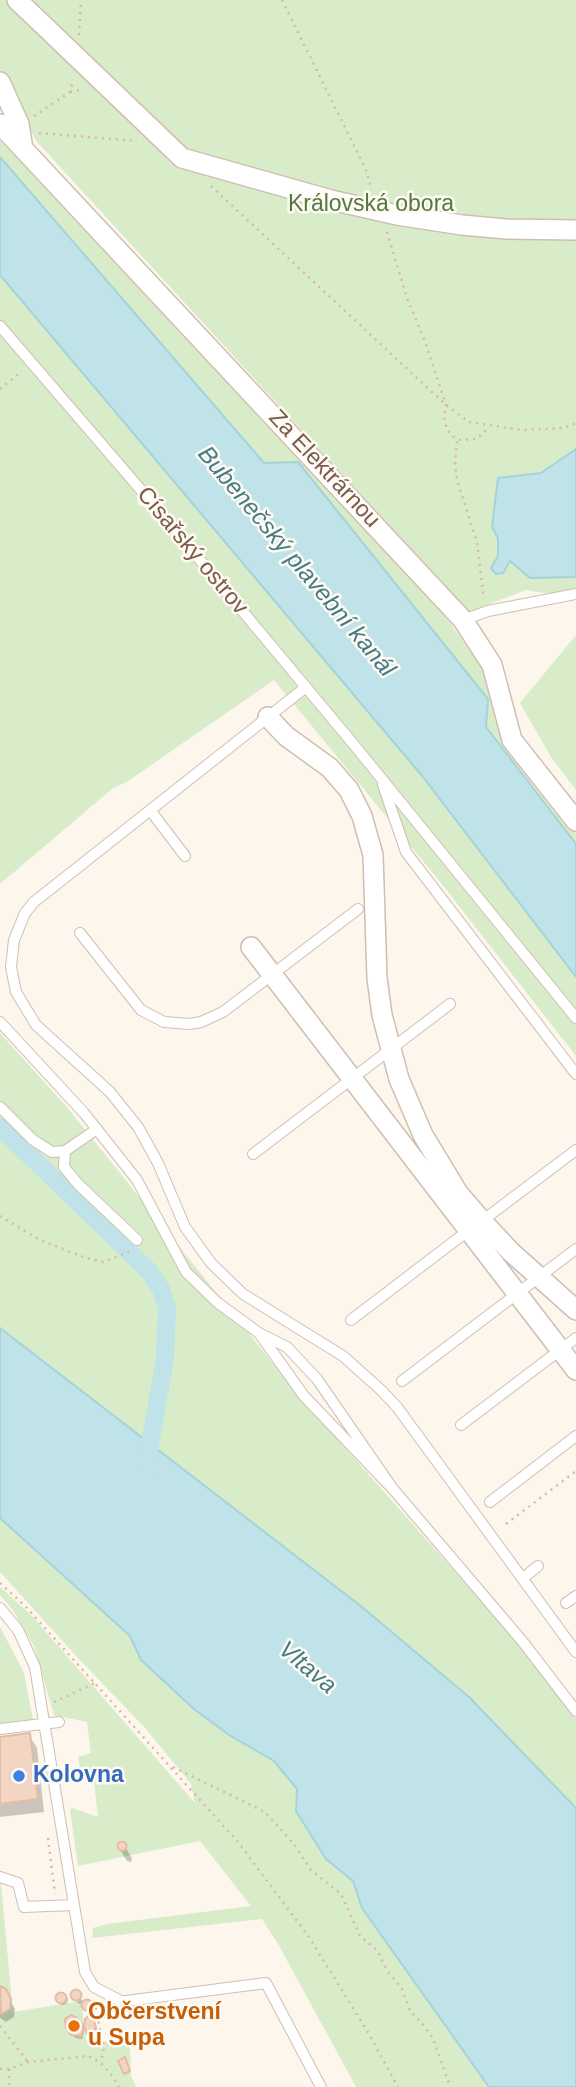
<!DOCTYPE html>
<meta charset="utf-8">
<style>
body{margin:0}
canvas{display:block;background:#fdf6ec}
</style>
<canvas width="576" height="2087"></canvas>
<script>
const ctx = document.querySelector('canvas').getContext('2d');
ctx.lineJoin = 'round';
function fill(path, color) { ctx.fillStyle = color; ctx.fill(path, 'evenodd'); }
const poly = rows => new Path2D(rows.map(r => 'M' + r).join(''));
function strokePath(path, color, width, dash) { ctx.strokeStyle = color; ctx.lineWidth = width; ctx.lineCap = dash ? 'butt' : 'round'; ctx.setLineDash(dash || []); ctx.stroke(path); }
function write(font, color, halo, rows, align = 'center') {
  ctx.font = font + ' Arial,sans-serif'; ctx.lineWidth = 5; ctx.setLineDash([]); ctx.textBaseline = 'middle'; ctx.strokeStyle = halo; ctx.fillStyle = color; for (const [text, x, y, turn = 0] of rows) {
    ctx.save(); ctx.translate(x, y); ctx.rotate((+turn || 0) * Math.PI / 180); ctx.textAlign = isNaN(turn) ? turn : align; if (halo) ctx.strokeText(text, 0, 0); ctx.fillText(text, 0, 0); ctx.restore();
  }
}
const green = poly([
 [0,0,576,0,576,449,541,473,498,478,498,556,493,564,510,561,530,578,576,577,576,598,526,590,466,613,396,533,37,142,0,75],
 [0,140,179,326,369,529,451,624,487,674,523,764,576,833,576,844,486,727,488,699,298,462,264,463,0,157],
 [0,275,423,777,576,977,576,1056,441,883,274,680,128,781,112,789,0,884,0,333,137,494,138,505,154,510,0,319],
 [576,635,576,790,551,757,520,703],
 [0,1033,66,1106,300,1397,520,1645,576,1719,576,1808,469,1697,358,1604,0,1328],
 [0,1518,130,1637,141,1660,194,1709,229,1735,274,1761,297,1789,296,1811,326,1859,353,1881,362,1908,489,2087,356,2087,278,1944,262,1919,92,1938,93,1928,107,1924,251,1906,200,1841,78,1866,70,1810,72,1808,98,1817,93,1773,80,1771,78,1757,91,1753,87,1722,54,1715,34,1646,12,1609,0,1595,0,1587,31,1615,195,1803,191,1784,146,1729,78,1658,0,1572],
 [0,1627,24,1673,33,1720,0,1723],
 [0,1873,13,2012,81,2001,86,2040,130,2044,131,2076,136,2087,0,2087]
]);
const water = poly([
 [0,157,264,463,298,462,488,699,486,727,576,844,576,977,423,777,0,275,0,157],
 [576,449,576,577,530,578,510,561,503,573,496,574,491,568,498,556,498,538,492,527,498,478,541,473,576,449],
 [0,1328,362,1607,469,1697,576,1808,576,2087,489,2087,362,1908,353,1881,326,1859,296,1811,297,1789,274,1761,229,1735,194,1709,141,1660,130,1636,0,1518,0,1328]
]);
const shadow = poly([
 [29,1735,37,1748,44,1812,0,1817,0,1738],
 [121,1845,125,1846,132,1859,131,1862,127,1861,119,1848],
 [0,1988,5,1991,15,2009,14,2017,6,2022,0,2018],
 [75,1992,83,2001,81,2004,78,2003,72,1995],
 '58 2000a5 5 0 1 1 10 0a5 5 0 1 1-10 0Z',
 [85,2001,91,2006,91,2015,84,2007],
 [90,2018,97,2028,97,2035,94,2039,89,2033],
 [78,2021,84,2032,82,2039,75,2038,70,2032]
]);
const canal = poly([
 [0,1127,149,1271,161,1289,167,1308,165,1359,150,1444,149,1468]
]);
const building = poly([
 [30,1733,38,1799,0,1804,0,1737,30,1733],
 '117.5 1846a4.5 4.5 0 1 1 9 0a4.5 4.5 0 1 1-9 0Z',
 [0,1986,6,1989,11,1999,10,2009,1,2014,0,1986],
 '70.5 1995a5.5 5.5 0 1 1 11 0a5.5 5.5 0 1 1-11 0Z',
 '55.5 1998a5.5 5.5 0 1 1 11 0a5.5 5.5 0 1 1-11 0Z',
 '81.5 2005a5.5 5.5 0 1 1 11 0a5.5 5.5 0 1 1-11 0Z',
 [71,2015,77,2018,82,2024,83,2031,81,2036,71,2035,66,2028,65,2019,71,2015],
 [89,2015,93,2018,96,2027,91,2036,87,2034,84,2027,85,2019,89,2015],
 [125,2057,130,2071,124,2074,118,2061,125,2057]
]);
const path = poly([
 [282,0,366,170,372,190],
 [79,35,81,0],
 [70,92,84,89],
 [34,116,70,92,73,80],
 [39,133,137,141],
 [211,186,446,405,469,422,522,430,564,428,576,423],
 [387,232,407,298,426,344,446,405,444,417,447,430,457,440,455,463,457,480,477,542,484,599],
 [0,389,22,371],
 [459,440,475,439,483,434,488,427],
 [0,1216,40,1240,86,1258,103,1262,131,1251],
 [506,1524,576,1471],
 [0,1583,25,1606,238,1842,309,1937,369,2034,398,2087],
 [54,1702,95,1683],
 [173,1767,265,1812,294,1844,311,1870,341,1894,360,1936,377,1950,387,1970,402,1989,410,2011,421,2022,433,2038,450,2087],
 [48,1838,55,1894],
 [94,2001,104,2047,101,2063],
 [0,2026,28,2062],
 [0,2069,9,2069,28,2062,88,2056,101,2063,113,2077,119,2087],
 [9,2069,9,2087]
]);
const lane = poly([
 [0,326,159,511,355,746,576,1018],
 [463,620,488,611,576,594],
 [306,687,34,902,25,913,14,940,11,967,16,992,36,1025,110,1092,138,1127,158,1163,185,1227,211,1263,243,1294,343,1356,381,1390,397,1407,576,1652],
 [383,785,406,852,576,1074],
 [150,810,185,856],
 [80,933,141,1010,164,1022,189,1024,201,1022,223,1012,358,909],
 [0,1022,84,1113,137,1180,186,1272,218,1303,259,1333],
 [0,1107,33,1140,52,1152,65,1151,97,1129],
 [65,1151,64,1167,78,1184,137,1240],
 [253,1154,450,1004],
 [482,1221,576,1150],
 [351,1320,469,1230],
 [402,1381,576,1249],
 [461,1425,576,1338],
 [393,1489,317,1379,287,1347,259,1333,304,1396,393,1489,523,1642,576,1711],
 [490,1502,576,1436],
 [523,1578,538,1566],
 [566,1603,576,1596],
 [0,1608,18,1630,35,1667,85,1972,94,1987,121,2001,126,2001,266,1983,321,2087],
 [0,1729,59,1722],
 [0,1877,18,1883,24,1907,74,1905]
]);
const street = poly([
 [17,0,182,158,331,200,397,215,462,225,506,229,576,230],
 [0,82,19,124,23,149],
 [0,124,463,620,492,665,512,740,576,821],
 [268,717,286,736,330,768,349,790,362,816,373,855,377,978,382,1015,399,1079,423,1135,458,1193,482,1221,511,1252,576,1310],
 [251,947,576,1370]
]);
const markers = [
 [19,1776,7,"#3f7fe0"],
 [74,2026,7,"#e8710a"]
];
const parkNames = [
 ["Královská obora",371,205]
];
const streetNames = [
 ["Za Elektrárnou",324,469,47],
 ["Císařský ostrov",192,551,50]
];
const shopNames = [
 ["Kolovna",33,1776]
];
const foodNames = [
 ["Občerstvení",88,2013],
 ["u Supa",88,2039]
];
const waterNames = [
 ["Bubenečský plavební kanál",296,562,50],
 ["Vltava",307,1668,40]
];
fill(green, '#d8ecc9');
fill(water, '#bfe3e8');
strokePath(water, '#a5d3da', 2);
fill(shadow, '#0003');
strokePath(canal, '#bfe3e8', 18);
fill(building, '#f3d5c3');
strokePath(building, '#e6bba3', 2);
strokePath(lane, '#d1beb0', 12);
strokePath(street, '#d1beb0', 22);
strokePath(path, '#d9b8a5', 2.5, [2, 5]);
strokePath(lane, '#fff', 10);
strokePath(street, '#fff', 19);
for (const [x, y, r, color] of markers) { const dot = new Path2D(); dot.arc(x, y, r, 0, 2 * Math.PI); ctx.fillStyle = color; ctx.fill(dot); strokePath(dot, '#fffaf3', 2.5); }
write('23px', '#537a41', '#fffaf3', parkNames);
write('23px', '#7a5c4d', '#fffaf3', streetNames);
write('bold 23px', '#366cbe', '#fffaf3', shopNames, 'left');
write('bold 23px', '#c56008', '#fffaf3', foodNames, 'left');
write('italic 24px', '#437c86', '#fffaf3', waterNames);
</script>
